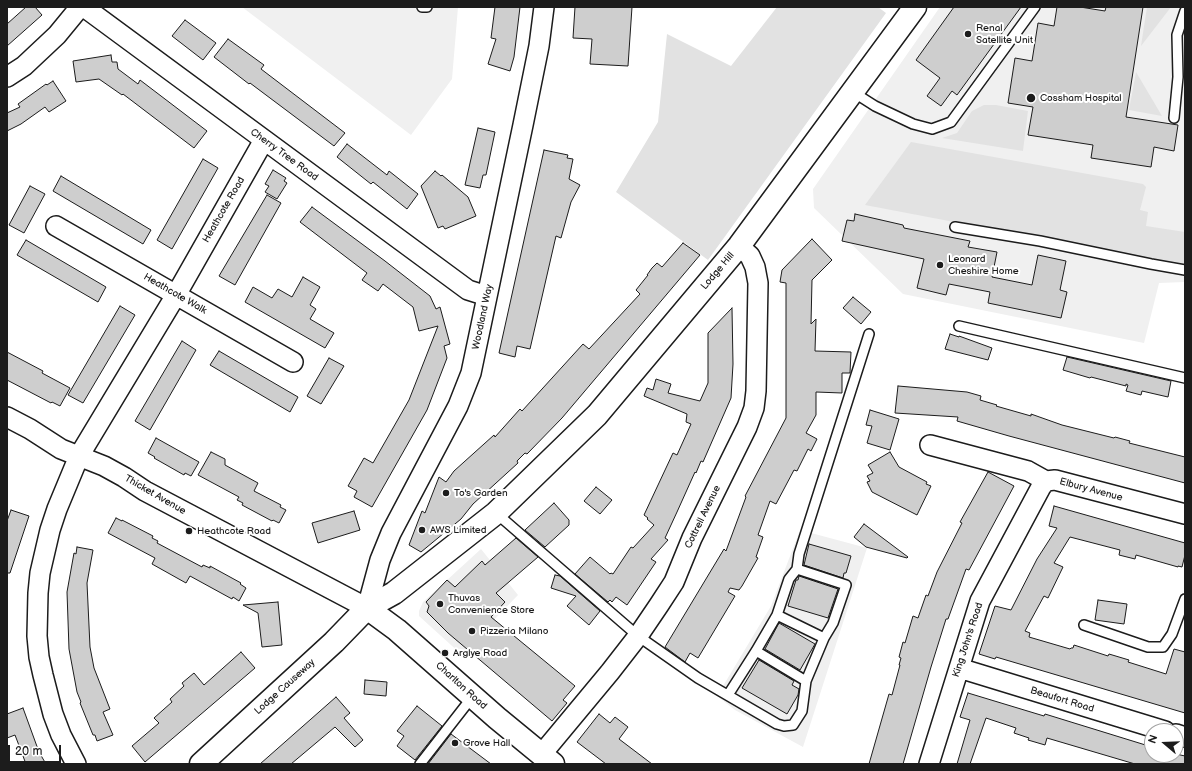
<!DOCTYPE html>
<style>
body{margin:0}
#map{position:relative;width:1192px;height:771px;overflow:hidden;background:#fff;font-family:"Balsamiq Sans",sans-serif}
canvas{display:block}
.frame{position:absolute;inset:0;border:8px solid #1c1c1c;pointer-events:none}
.north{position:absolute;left:1144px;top:723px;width:40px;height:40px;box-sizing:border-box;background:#fff;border:1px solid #a4a4a4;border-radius:50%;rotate:289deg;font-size:11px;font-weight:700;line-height:16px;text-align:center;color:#1c1c1c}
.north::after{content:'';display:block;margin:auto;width:14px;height:18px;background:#1c1c1c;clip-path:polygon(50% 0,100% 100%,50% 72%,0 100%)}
.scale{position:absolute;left:8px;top:745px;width:53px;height:18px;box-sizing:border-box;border:2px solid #1c1c1c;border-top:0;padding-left:5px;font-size:12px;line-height:14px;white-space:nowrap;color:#1c1c1c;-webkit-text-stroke:3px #fff;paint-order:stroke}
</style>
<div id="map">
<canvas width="1192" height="771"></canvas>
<div class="frame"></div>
<div class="north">N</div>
<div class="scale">20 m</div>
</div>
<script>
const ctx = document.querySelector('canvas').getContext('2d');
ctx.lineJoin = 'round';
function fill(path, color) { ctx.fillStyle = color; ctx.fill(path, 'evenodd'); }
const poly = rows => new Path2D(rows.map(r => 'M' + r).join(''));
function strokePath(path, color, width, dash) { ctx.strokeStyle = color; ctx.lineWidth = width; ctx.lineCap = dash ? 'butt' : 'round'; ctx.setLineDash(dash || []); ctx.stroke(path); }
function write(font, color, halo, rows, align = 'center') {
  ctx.font = font + ' "Balsamiq Sans",sans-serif'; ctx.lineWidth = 4; ctx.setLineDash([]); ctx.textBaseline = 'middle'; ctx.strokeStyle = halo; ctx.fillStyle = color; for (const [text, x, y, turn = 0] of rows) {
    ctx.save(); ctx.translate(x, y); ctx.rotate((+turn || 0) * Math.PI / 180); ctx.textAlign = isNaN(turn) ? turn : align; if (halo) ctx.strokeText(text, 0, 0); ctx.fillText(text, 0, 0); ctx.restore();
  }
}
const built = poly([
 [242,7,458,7,452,79,411,135],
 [940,7,1185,7,1185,282,1159,283,1144,343,903,294,814,208,813,189],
 [800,530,867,548,803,747,735,710,717,696,771,606],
 [481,549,518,595,490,624,462,655,419,616,419,611,423,602]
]);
const green = poly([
 [777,7,878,7,886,13,708,260,616,192,658,122,667,34,731,66],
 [1147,7,1171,7,1141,46],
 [1136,72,1162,116,1129,110],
 [984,105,996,105,1028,111,1023,151,942,138,957,133,972,111],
 [911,142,1143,184,1146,187,1140,210,1148,212,1146,226,1185,232,1185,266,865,205]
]);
const building = poly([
 [26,7,35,7,42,15,7,46,7,24,26,7],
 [495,7,520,7,514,57,510,71,488,64,496,39,491,38,495,7],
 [575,7,632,7,628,66,590,64,592,39,573,38,575,7],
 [954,7,1021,7,957,95,952,91,941,106,927,96,940,78,916,60,954,7],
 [1057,7,1080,7,1105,11,1106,7,1143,7,1126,117,1178,125,1174,151,1154,147,1151,167,1091,158,1093,145,1028,135,1033,107,1008,103,1015,58,1032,61,1038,23,1054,26,1057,7],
 [185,20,216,43,203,60,172,36,185,20],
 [228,39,264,65,261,69,345,133,334,146,250,83,249,84,214,57,228,39],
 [111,55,112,62,117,62,118,69,138,84,140,80,207,131,194,148,123,94,122,95,99,79,76,82,73,61,111,55],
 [53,81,66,101,49,112,45,107,21,124,7,131,7,113,20,107,18,104,46,84,47,85,53,81],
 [478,128,495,132,486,175,483,175,480,188,465,185,478,128],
 [347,144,387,175,389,171,418,194,407,209,373,182,371,184,337,157,347,144],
 [544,150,568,155,567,158,573,159,569,179,580,185,571,202,561,238,556,236,530,349,517,346,515,357,499,353,544,150],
 [203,159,218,168,172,249,157,240,203,159],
 [273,170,286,178,284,181,287,183,277,199,265,192,269,186,265,184,273,170],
 [435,171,441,176,442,175,468,197,476,216,445,229,443,226,438,228,421,186,435,171],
 [61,176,151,230,143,244,53,191,61,176],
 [30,186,45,194,24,233,9,225,30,186],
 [267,195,281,203,235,285,219,276,267,195],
 [312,207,385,261,430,296,436,309,440,307,450,344,444,346,447,358,427,410,372,507,354,497,357,491,348,486,364,458,373,463,409,400,438,326,419,331,413,307,383,284,378,291,362,280,367,273,300,222,312,207],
 [855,214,903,225,904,228,970,241,968,247,997,252,992,277,1032,285,1038,255,1066,261,1060,290,1067,292,1061,318,988,303,990,292,949,284,946,295,917,288,924,259,842,241,847,220,854,221,855,214],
 [812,239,832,260,812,280,811,324,816,319,815,351,851,352,850,373,842,373,842,393,816,392,816,415,806,433,817,439,811,451,808,449,797,471,794,470,776,504,770,501,758,535,763,537,756,557,758,558,742,586,739,590,730,588,728,592,735,596,698,658,690,653,685,662,665,647,724,549,726,551,746,497,745,496,786,418,786,283,780,282,782,270,812,239],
 [26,240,106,287,98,302,17,255,26,240],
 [683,243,700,255,562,418,527,454,525,453,517,461,518,463,473,504,461,519,421,552,409,545,422,511,425,513,439,477,446,482,454,471,494,435,495,437,520,409,522,411,583,344,589,349,640,294,636,290,648,275,647,275,652,268,657,263,662,267,683,243],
 [303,277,320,287,310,305,316,309,310,319,334,333,325,348,245,302,253,287,272,298,278,289,292,297,303,277],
 [853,297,871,312,861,324,843,308,853,297],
 [120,306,135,315,83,403,68,395,120,306],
 [732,308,733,364,731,398,703,462,701,461,696,473,695,472,677,512,665,538,668,540,651,559,656,562,627,605,616,597,612,602,610,600,608,602,575,574,590,557,610,574,611,573,613,574,631,547,633,548,654,525,647,519,648,518,644,515,673,453,677,455,691,424,686,422,687,414,644,396,647,388,653,390,656,379,671,384,668,393,700,401,708,383,708,333,732,308],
 [950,334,959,337,959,336,992,348,988,360,945,349,950,334],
 [182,341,196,350,150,430,135,421,182,341],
 [219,351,298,397,290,412,210,365,219,351],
 [7,352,43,371,42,373,70,388,60,406,52,402,51,403,7,380,7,352],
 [1067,357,1171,381,1168,397,1142,391,1141,395,1126,391,1128,385,1126,384,1126,386,1091,377,1090,378,1063,370,1067,357],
 [329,358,344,366,321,404,307,396,329,358],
 [898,386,967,392,981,396,980,400,997,405,996,406,1031,416,1031,414,1062,425,1114,438,1115,437,1130,441,1129,443,1185,457,1185,483,1009,436,957,421,958,417,895,413,898,386],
 [870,410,899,419,890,450,867,443,872,426,866,425,870,410],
 [156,438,199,462,191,476,185,473,184,475,154,458,155,457,148,453,156,438],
 [211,452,225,459,225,465,258,483,254,491,281,505,280,507,286,510,279,523,273,520,272,521,242,505,243,503,237,500,239,497,198,475,211,452],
 [890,452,899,467,927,482,926,484,931,486,917,515,872,492,867,482,870,481,867,476,873,473,868,465,890,452],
 [988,472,1014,486,969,570,966,569,948,619,946,619,931,667,903,764,869,764,889,694,892,695,900,665,899,665,901,658,899,657,903,642,905,643,913,616,918,618,926,595,928,596,937,572,962,523,960,522,988,472],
 [596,487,612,500,600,514,584,501,596,487],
 [554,503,569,520,569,525,545,547,525,530,554,503],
 [1054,506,1185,543,1185,555,1182,567,1178,566,1178,567,1136,555,1135,559,1119,555,1120,550,1070,537,1054,563,1063,567,1048,598,1044,596,1025,631,1030,633,1029,637,1070,649,1071,648,1073,648,1074,645,1108,656,1109,654,1129,660,1128,662,1166,674,1174,649,1185,652,1185,713,996,657,995,659,979,654,995,606,1011,610,1037,559,1057,528,1049,526,1054,506],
 [11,510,29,516,10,573,7,573,7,521,11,510],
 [354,511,360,530,318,543,312,523,354,511],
 [116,518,122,521,122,520,153,536,152,538,158,541,157,543,202,567,203,565,210,568,210,566,241,583,240,584,246,588,239,601,233,597,232,599,190,576,186,583,152,564,155,558,108,533,116,518],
 [864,524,908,557,907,558,866,547,854,537,864,524],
 [516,538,538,557,496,593,505,602,491,617,575,686,563,700,567,703,552,721,448,633,427,612,429,606,426,602,447,580,455,587,482,561,485,565,516,538],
 [809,544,851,556,846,573,844,573,843,578,804,565,809,544],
 [77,547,93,550,87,583,90,647,94,668,110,709,103,712,113,735,97,741,95,735,93,735,80,703,81,702,77,692,69,649,67,592,74,553,76,554,77,547],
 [555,575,560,576,600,611,589,625,567,606,576,596,551,588,555,575],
 [799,576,838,589,828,618,788,606,796,580,798,580,799,576],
 [1098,600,1127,604,1124,624,1095,620,1098,600],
 [278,602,282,645,262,647,258,613,243,605,278,602],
 [779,623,815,644,800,670,765,649,779,623],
 [241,652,255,668,145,762,132,746,159,723,154,718,172,702,170,699,184,686,182,683,194,673,204,685,241,652],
 [759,660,794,681,792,685,799,689,798,695,787,714,742,688,759,660],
 [365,680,387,682,386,696,364,694,365,680],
 [968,693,1044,716,1045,714,1152,747,1152,755,1176,755,1176,754,1185,756,1185,764,1135,764,1047,738,1045,745,1028,740,1029,738,1014,733,1016,728,986,718,970,764,957,764,970,720,960,717,968,693],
 [336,697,350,713,344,718,363,740,355,747,335,727,291,764,260,764,336,697],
 [417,706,442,726,415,760,397,746,404,736,397,731,417,706],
 [23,708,39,752,46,764,26,764,15,735,7,738,7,714,23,708],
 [599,714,610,723,615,717,628,727,619,739,652,764,606,764,577,742,599,714],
 [451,734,491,764,428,764,451,734]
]);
const service = poly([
 [422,7,427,7],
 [853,92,875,106,913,124,932,129,951,122,1035,7],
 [1174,118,1178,77,1177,35,1185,11],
 [955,227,1040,241,1151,264,1185,270],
 [959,326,1185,378],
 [496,513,638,636,698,678,777,724,784,726,793,725,802,711,806,681,824,638,833,623,846,585,797,569,789,579,777,615,756,651,728,695],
 [797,569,799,554,869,334],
 [777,615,824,638],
 [1084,625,1148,647,1163,647,1172,634,1185,599],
 [756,651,806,681],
 [420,764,473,696]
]);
const minor = poly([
 [84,7,468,290,487,296],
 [7,77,24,66,57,35,80,7],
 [56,226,293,362],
 [7,417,30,429,61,449,104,466,124,477,145,491,367,608,380,560,391,533,458,406,471,373,523,125,539,46,544,7],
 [930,445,1028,471,1046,481,1055,480,1185,514],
 [959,668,1165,731],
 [1176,734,1185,737],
 [541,755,610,672,638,636,659,605,674,582,692,538,747,427,754,408,756,391,758,283,755,267,750,256,739,246],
 [76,764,61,735,53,714,43,675,39,657,37,636,38,593,40,573,50,530,57,509,79,456,176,295,264,140],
 [929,764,980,601,1041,487,1046,481]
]);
const tertiary = poly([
 [367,608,397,630,497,718,553,764]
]);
const secondary = poly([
 [201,764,334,642,367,608,394,593,496,513,597,415,739,246,915,7]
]);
const markers = [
 [968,34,4,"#1c1c1c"],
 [1031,98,5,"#1c1c1c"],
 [940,265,4,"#1c1c1c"],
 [446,493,4,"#1c1c1c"],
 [422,530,4,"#1c1c1c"],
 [189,531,4,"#1c1c1c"],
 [440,604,4,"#1c1c1c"],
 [472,631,4,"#1c1c1c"],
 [445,653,4,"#1c1c1c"],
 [455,743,4,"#1c1c1c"]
];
const poiNames = [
 ["Renal",976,28],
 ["Satellite Unit",976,40],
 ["Cossham Hospital",1040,98],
 ["Leonard",948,259],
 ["Cheshire Home",948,271],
 ["To's Garden",454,493],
 ["AWS Limited",430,530],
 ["Heathcote Road",197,531],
 ["Thuvas",448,598],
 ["Convenience Store",448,610],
 ["Pizzeria Milano",480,631],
 ["Arglye Road",453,653],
 ["Grove Hall",463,743]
];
const streetNames = [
 ["Cherry Tree Road",284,155,36],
 ["Heathcote Road",224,210,-60],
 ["Lodge Hill",718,271,-50],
 ["Heathcote Walk",175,294,30],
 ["Woodland Way",483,317,-78],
 ["Elbury Avenue",1091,490,15],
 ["Thicket Avenue",155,495,30],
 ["Cottrell Avenue",703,517,-64],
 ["King John's Road",968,640,-72],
 ["Charlton Road",461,686,42],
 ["Lodge Causeway",285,687,-42],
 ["Beaufort Road",1062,700,17]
];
fill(built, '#f0f0f0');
fill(green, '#e2e2e2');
fill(building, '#cecece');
strokePath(building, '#1c1c1c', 1);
strokePath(service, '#1c1c1c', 12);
strokePath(minor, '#1c1c1c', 22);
strokePath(tertiary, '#1c1c1c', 25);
strokePath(secondary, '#1c1c1c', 25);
strokePath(service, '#fff', 9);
strokePath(minor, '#fff', 19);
strokePath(tertiary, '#fff', 22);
strokePath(secondary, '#fff', 22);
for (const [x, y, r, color] of markers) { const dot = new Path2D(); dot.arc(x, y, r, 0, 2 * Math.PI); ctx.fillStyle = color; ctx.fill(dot); strokePath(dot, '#fff', 1.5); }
write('10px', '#1c1c1c', '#fff', poiNames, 'left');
write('10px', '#1c1c1c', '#fff', streetNames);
</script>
